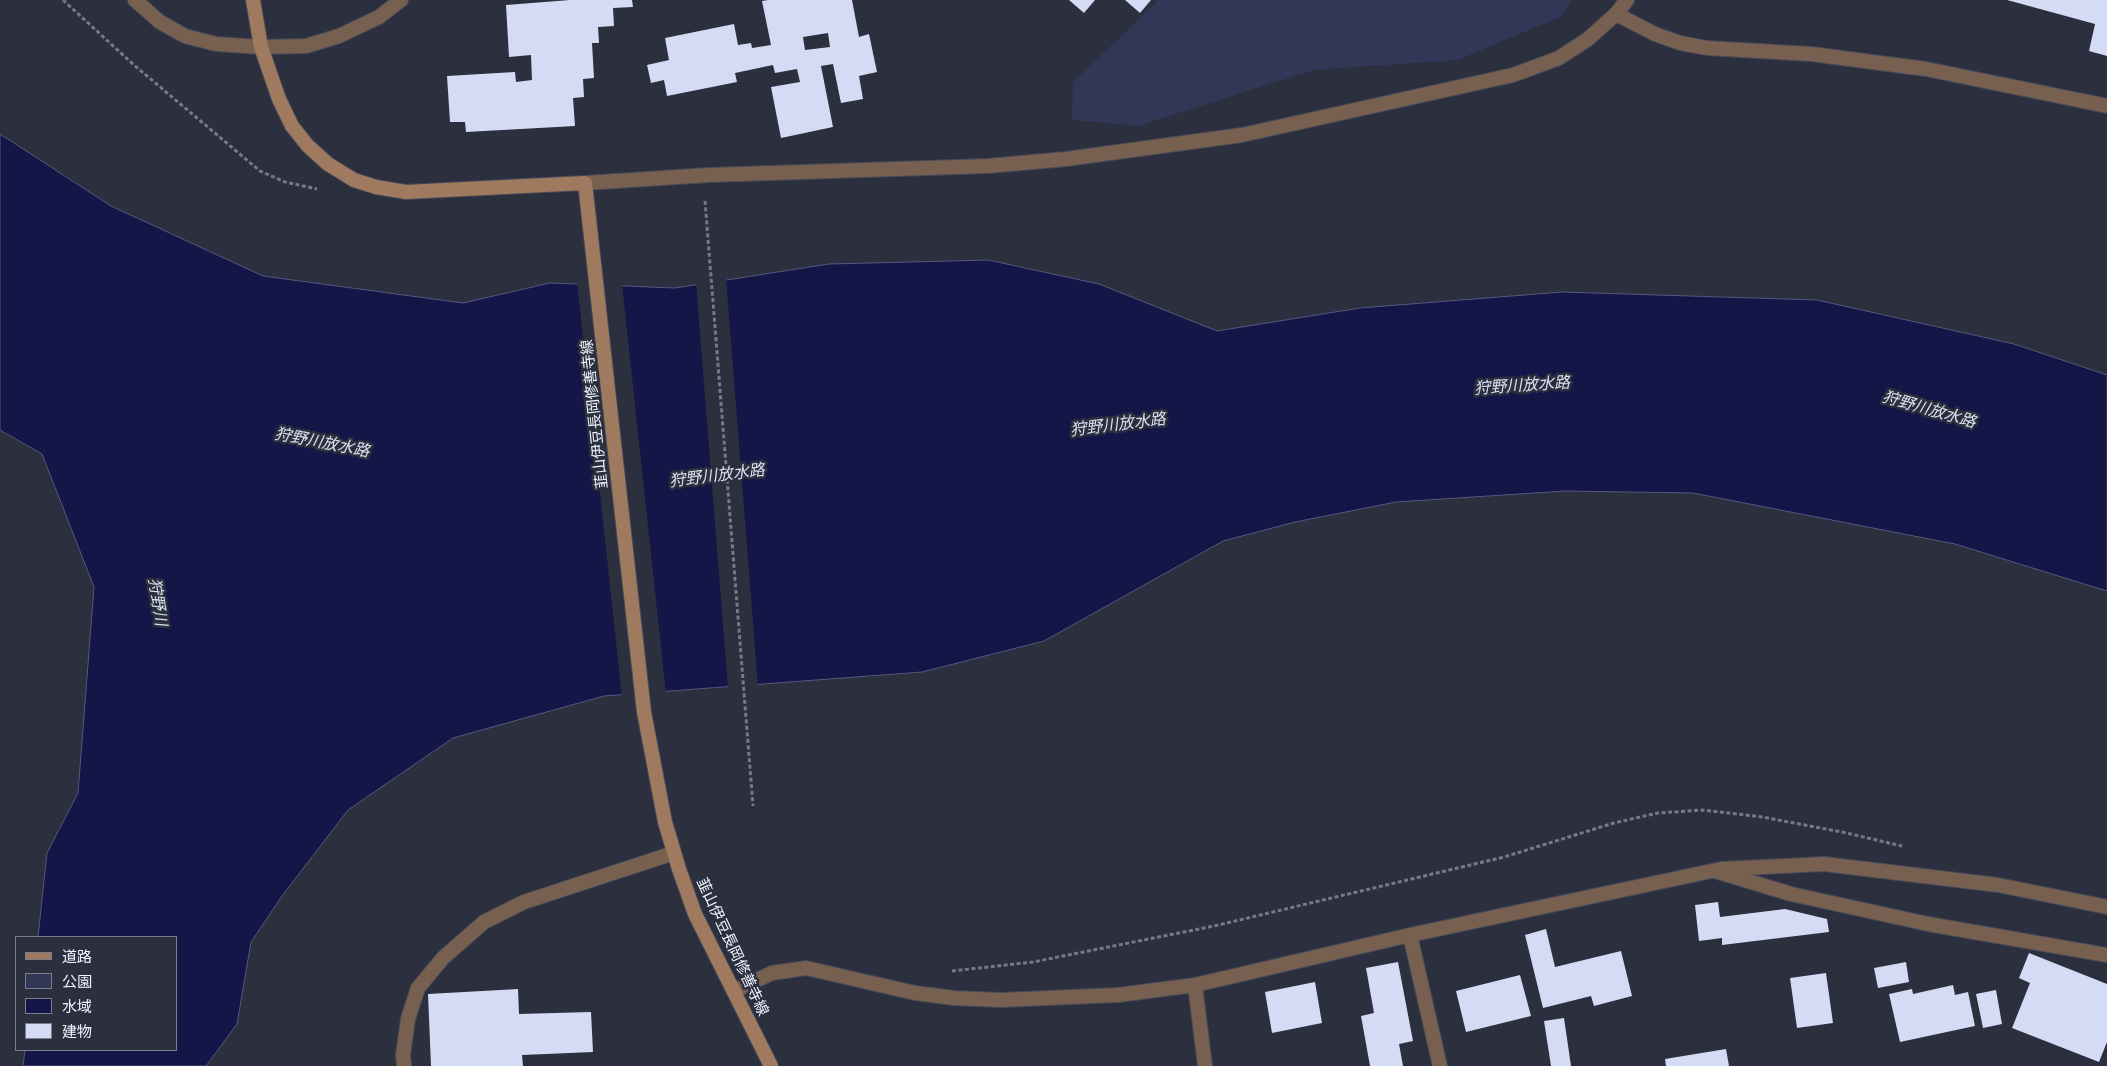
<!DOCTYPE html>
<meta charset="utf-8">
<style>
body{margin:0}
#map{position:relative;width:2107px;height:1066px;overflow:hidden;background:#2b2f3e;font-family:Rubik,"Noto Sans JP",sans-serif}
canvas{display:block}
.legend{position:absolute;left:15px;top:936px;width:162px;height:115px;box-sizing:border-box;background:#2b2f3e;border:1px solid #7a7d8a;margin:0;padding:6px 9px;list-style:none;font-size:15px;color:#f1f3fd}
.legend li{display:flex;align-items:center;gap:10px;height:25px}
.legend b{width:25px;border:1px solid #7a7d8a}
</style>
<div id="map">
<canvas width="2107" height="1066"></canvas>
<ul class="legend">
<li><b style="height:6px;background:#9f7a5f"></b>道路</li>
<li><b style="height:14px;background:#313756"></b>公園</li>
<li><b style="height:14px;background:#131647"></b>水域</li>
<li><b style="height:14px;background:#d4dbf4"></b>建物</li>
</ul>
</div>
<script>
const ctx = document.querySelector('canvas').getContext('2d');
ctx.lineJoin = 'round';
function fill(path, color) { ctx.fillStyle = color; ctx.fill(path, 'evenodd'); }
const poly = rows => new Path2D(rows.map(r => 'M' + r).join(''));
function strokePath(path, color, width, dash) { ctx.strokeStyle = color; ctx.lineWidth = width; ctx.lineCap = dash ? 'butt' : 'round'; ctx.setLineDash(dash || []); ctx.stroke(path); }
function write(font, color, halo, rows, align = 'center') {
  ctx.font = font + ' Rubik,"Noto Sans JP",sans-serif'; ctx.lineWidth = 5; ctx.setLineDash([]); ctx.textBaseline = 'middle'; ctx.strokeStyle = halo; ctx.fillStyle = color; for (const [text, x, y, turn = 0] of rows) {
    ctx.save(); ctx.translate(x, y); ctx.rotate((+turn || 0) * Math.PI / 180); ctx.textAlign = isNaN(turn) ? turn : align; if (halo) ctx.strokeText(text, 0, 0); ctx.fillText(text, 0, 0); ctx.restore();
  }
}
const green = poly([
 [1159,0,1572,0,1560,17,1458,60,1314,70,1138,126,1072,120,1073,82]
]);
const water = poly([
 [0,134,111,206,263,276,463,303,550,283,675,288,829,264,988,260,1099,284,1217,331,1360,308,1562,292,1817,300,2014,344,2107,375,2107,591,1955,544,1693,493,1565,491,1396,502,1295,522,1223,541,1044,641,922,672,604,696,453,738,348,810,282,896,251,942,237,1024,206,1066,23,1066,25,1050,176,1050,176,937,38,937,47,853,78,793,94,587,42,454,0,430,0,134]
]);
const pier = poly([
 [726,278,758,686,728,688,696,283],
 [577,282,622,284,666,693,622,697]
]);
const building = poly([
 [570,0,632,0,633,7,613,8,614,26,598,27,599,43,592,43,594,78,583,79,584,97,573,98,575,126,466,132,465,122,450,122,447,76,515,72,516,82,532,80,531,55,509,57,506,5],
 [768,0,852,0,859,37,869,34,877,72,859,76,863,99,841,103,833,64,821,66,833,127,781,138,771,87,800,82,797,69,775,73,773,65,735,73,737,82,667,96,664,80,651,83,647,65,669,60,665,38,734,24,738,45,751,43,752,48,771,45,762,1],
 [828,33,830,47,805,50,803,37],
 [1069,0,1095,0,1084,13],
 [1125,0,1151,0,1140,13],
 [2007,0,2107,0,2107,56,2089,51,2095,24],
 [1718,902,1720,917,1785,909,1827,919,1829,932,1722,945,1722,938,1699,941,1695,905],
 [1546,929,1555,967,1621,951,1632,996,1594,1006,1591,996,1543,1008,1525,935],
 [2029,953,2107,984,2107,1042,2099,1062,2012,1028,2030,983,2019,978],
 [1398,962,1413,1041,1399,1044,1403,1066,1370,1066,1361,1016,1374,1013,1366,968],
 [1906,962,1909,982,1878,988,1874,968],
 [1826,973,1833,1023,1797,1028,1790,978],
 [1520,975,1531,1016,1466,1032,1456,991],
 [1315,982,1322,1023,1272,1033,1265,992],
 [1953,985,1955,995,1968,992,1975,1026,1900,1042,1889,994,1912,989,1913,994],
 [518,989,519,1014,591,1012,593,1052,522,1055,523,1066,431,1066,428,994],
 [1996,990,2002,1024,1983,1028,1976,994],
 [1564,1018,1571,1066,1551,1066,1544,1021],
 [1726,1049,1729,1066,1666,1066,1665,1059]
]);
const path = poly([
 [63,0,134,65,260,171,285,182,317,189],
 [705,201,753,806],
 [952,971,1033,962,1214,926,1504,857,1614,823,1658,813,1703,810,1762,817,1842,832,1902,846]
]);
const service = poly([
 [261,47,306,46,339,36,379,17,401,0],
 [1715,871,1791,894,1928,924,2107,955],
 [1410,935,1440,1066],
 [404,1066,403,1055,408,1019,418,988,443,958,484,922,524,902,674,853]
]);
const minor = poly([
 [135,0,160,22,185,36,216,44,261,47],
 [1616,14,1655,34,1680,43,1707,48,1811,54,1926,69,2107,106],
 [1195,985,1205,1066],
 [734,991,772,973,806,968,915,993,954,998,1001,1000,1118,995,1195,985,1410,935,1721,869,1824,864,1998,885,2107,907]
]);
const tertiary = poly([
 [585,183,709,175,988,166,1066,159,1242,135,1513,75,1559,58,1588,39,1616,14,1627,0]
]);
const secondary = poly([
 [253,0,261,47,279,99,292,126,308,146,328,164,354,180,376,187,406,192,585,183,644,712,665,822,679,869,695,914,771,1066]
]);
const streetNames = [
 ["韮山伊豆長岡修善寺線",595,414,-96],
 ["韮山伊豆長岡修善寺線",732,947,65]
];
const waterNames = [
 ["狩野川放水路",1522,386,-4],
 ["狩野川放水路",1929,410,16],
 ["狩野川放水路",1118,425,-7],
 ["狩野川放水路",322,443,11],
 ["狩野川放水路",717,476,-7],
 ["狩野川",157,602,81]
];
fill(green, '#313756');
fill(water, '#131647');
strokePath(water, '#56587e', 1);
fill(pier, '#2b2f3e');
fill(building, '#d4dbf4');
strokePath(service, '#474a59', 16);
strokePath(minor, '#474a59', 16);
strokePath(tertiary, '#474a59', 16);
strokePath(secondary, '#474a59', 16);
strokePath(path, '#767a87', 3, [4, 2.5]);
strokePath(service, '#77604f', 14);
strokePath(minor, '#77604f', 14);
strokePath(tertiary, '#77604f', 14);
strokePath(secondary, '#9f7a5f', 14);
write('15px', '#f1f3fd', '#2b2f3e', streetNames);
write('italic 16px', '#dce1f2', '#2b2f3e', waterNames);
</script>
